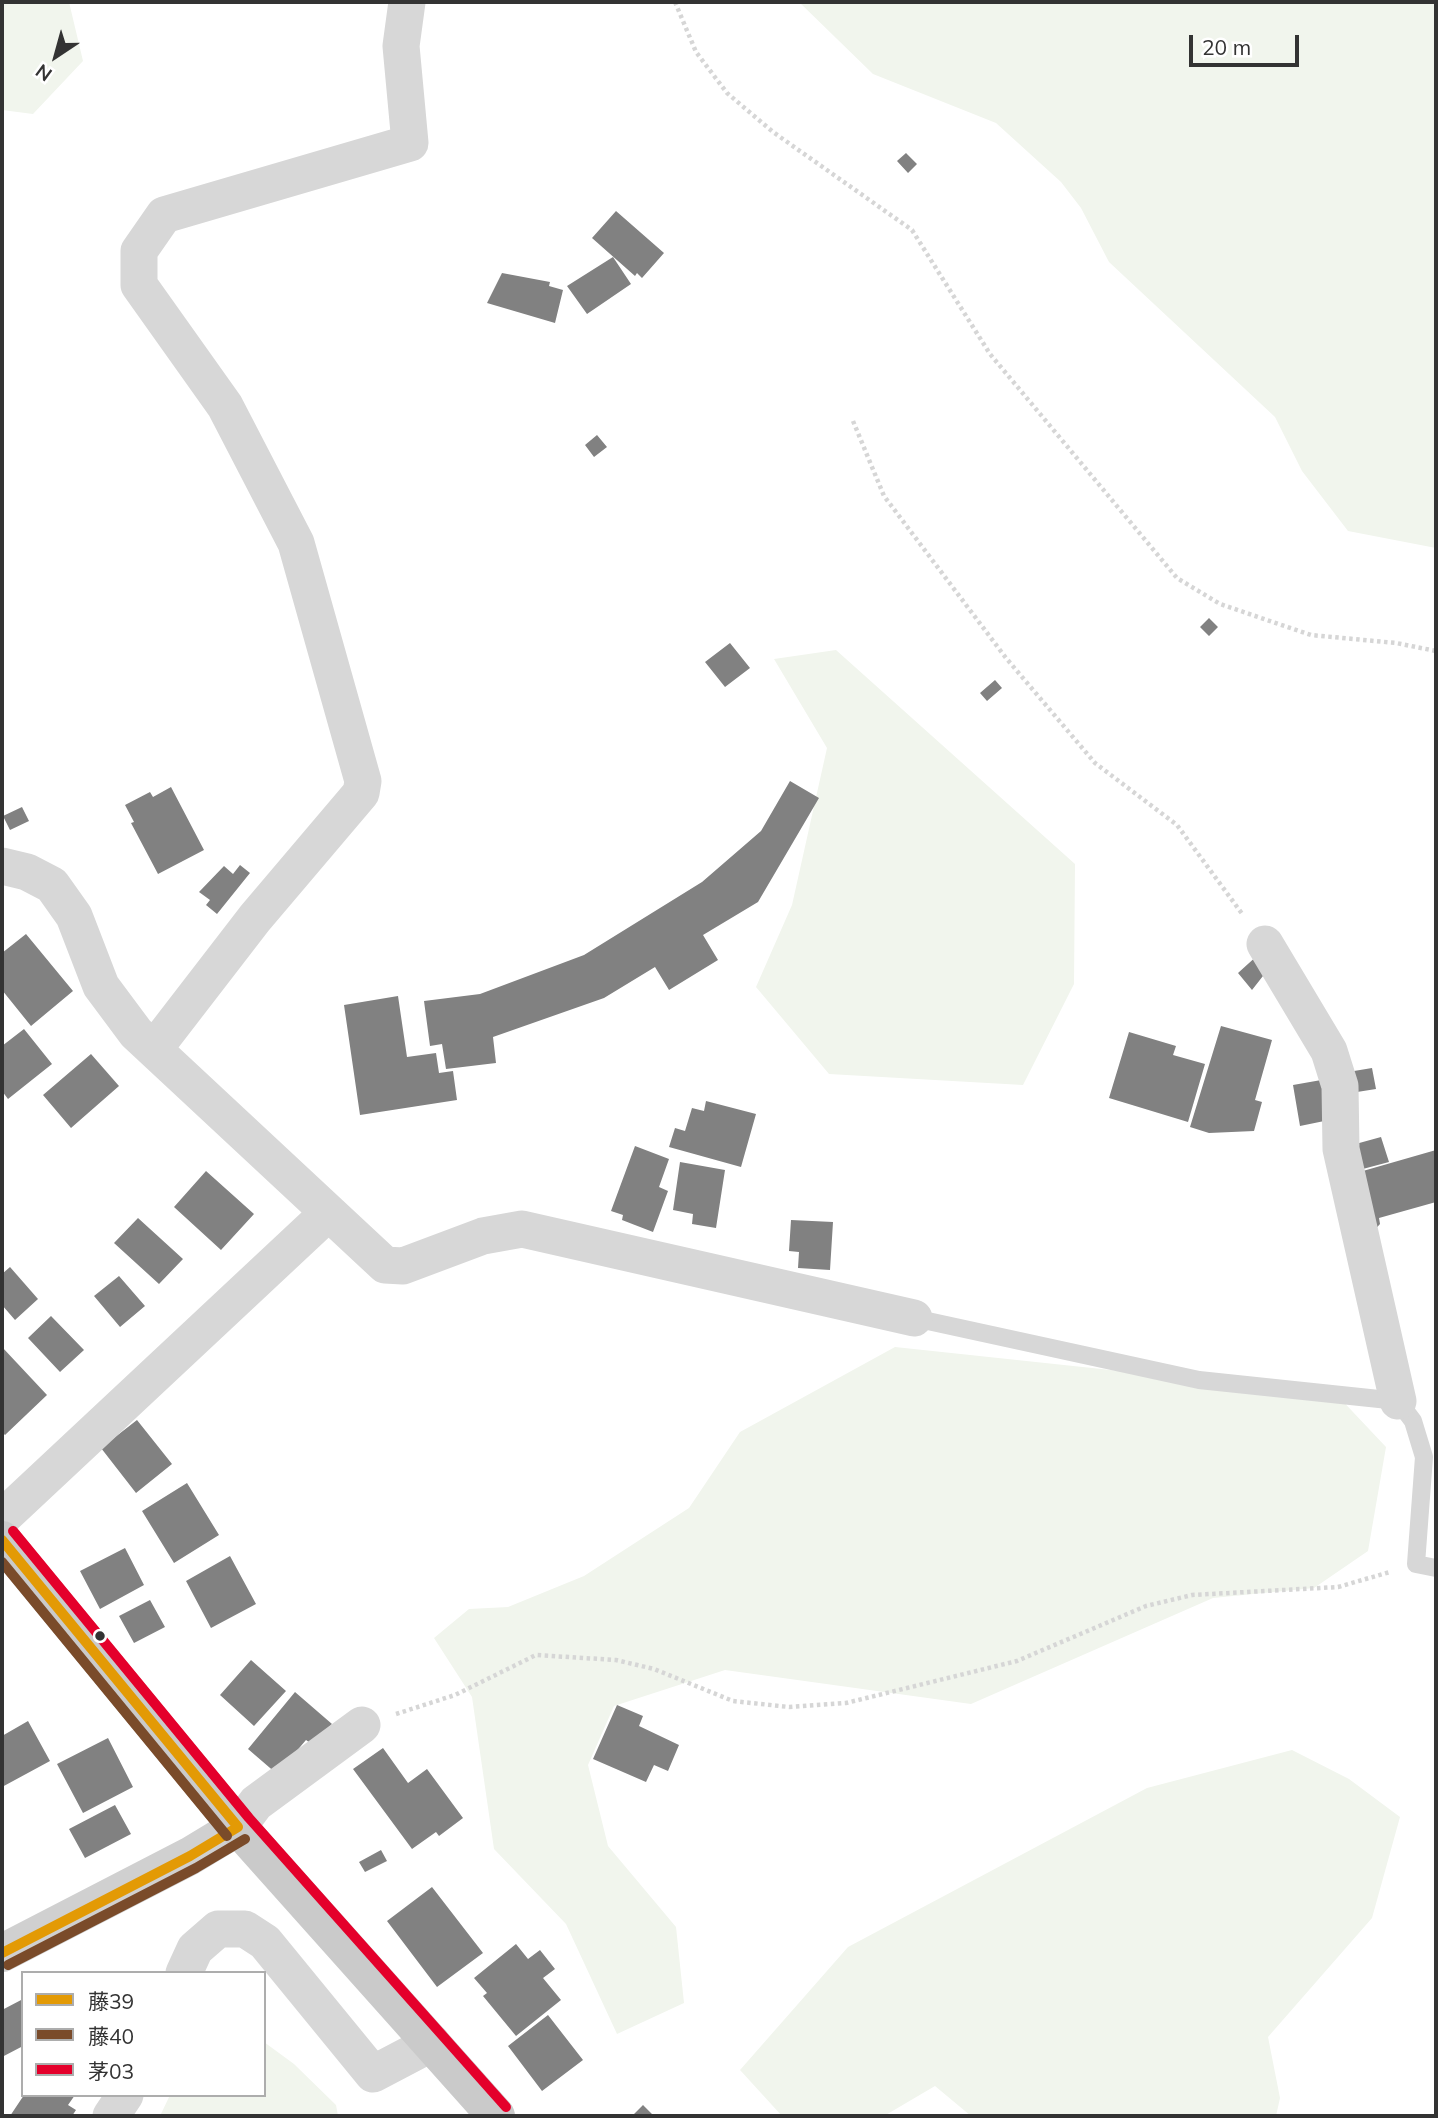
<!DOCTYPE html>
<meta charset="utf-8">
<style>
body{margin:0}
#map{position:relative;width:1438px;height:2118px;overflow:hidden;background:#fff;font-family:Mulish,"Noto Sans JP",sans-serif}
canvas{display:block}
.frame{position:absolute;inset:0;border:4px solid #333;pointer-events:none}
.legend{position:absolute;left:21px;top:1971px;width:245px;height:126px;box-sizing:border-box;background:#fff;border:2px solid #adadad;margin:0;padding:9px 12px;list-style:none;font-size:21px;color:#333}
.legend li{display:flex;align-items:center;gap:14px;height:35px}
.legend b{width:35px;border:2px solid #adadad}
.north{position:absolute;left:21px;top:21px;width:70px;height:70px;-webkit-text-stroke:5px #fff;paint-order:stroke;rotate:216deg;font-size:19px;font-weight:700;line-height:28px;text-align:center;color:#333}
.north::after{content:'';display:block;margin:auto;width:24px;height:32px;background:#333;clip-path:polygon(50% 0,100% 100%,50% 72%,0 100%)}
.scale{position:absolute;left:1189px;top:35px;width:110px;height:32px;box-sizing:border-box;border:4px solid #333;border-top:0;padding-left:9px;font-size:21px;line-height:24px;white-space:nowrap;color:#333;-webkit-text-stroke:5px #fff;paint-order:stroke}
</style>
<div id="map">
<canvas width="1438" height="2118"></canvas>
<div class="frame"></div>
<ul class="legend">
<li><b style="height:9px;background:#e39a05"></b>藤39</li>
<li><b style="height:9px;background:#7a4b2a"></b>藤40</li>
<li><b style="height:9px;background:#e4002b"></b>茅03</li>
</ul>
<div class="north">N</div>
<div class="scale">20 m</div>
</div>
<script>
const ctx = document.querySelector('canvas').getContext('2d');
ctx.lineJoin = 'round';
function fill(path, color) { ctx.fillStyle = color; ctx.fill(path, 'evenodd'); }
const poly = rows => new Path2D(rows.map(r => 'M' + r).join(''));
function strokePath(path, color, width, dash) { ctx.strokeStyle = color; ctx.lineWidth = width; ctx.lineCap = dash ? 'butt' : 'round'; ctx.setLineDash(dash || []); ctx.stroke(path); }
const green = poly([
 [2,2,69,2,83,61,33,114,2,110],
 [799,2,1436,2,1436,548,1348,531,1302,471,1275,417,1109,262,1081,208,1061,182,996,123,873,74],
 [836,650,1075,864,1074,984,1023,1085,829,1074,756,987,792,905,827,748,774,659],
 [895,1347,1336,1394,1386,1447,1368,1551,1314,1588,1213,1598,971,1704,725,1670,614,1706,588,1765,608,1846,676,1927,684,2003,617,2034,566,1924,494,1849,472,1697,434,1638,469,1609,508,1607,584,1576,689,1508,740,1432],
 [1292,1750,1349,1779,1400,1817,1372,1918,1268,2037,1280,2098,1276,2116,971,2116,935,2086,884,2116,782,2116,740,2070,848,1947,1147,1788],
 [264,2042,294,2064,336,2105,338,2116,160,2116,170,2095,264,2095]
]);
const building = poly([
 [906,153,917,164,908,173,897,161],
 [616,211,664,253,642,278,637,273,635,276,592,238],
 [613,257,631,284,587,314,567,286],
 [502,273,550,282,549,286,563,290,555,323,487,303],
 [597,435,607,447,594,457,585,445],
 [1209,618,1218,627,1209,636,1200,627],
 [730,643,750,668,725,687,705,662],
 [995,680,1002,688,987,701,980,693],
 [790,781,819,798,758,902,703,935,718,960,669,990,655,967,604,998,493,1037,496,1063,446,1069,442,1044,430,1046,424,1001,480,994,584,955,702,882,761,831],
 [171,787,204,850,158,874,131,823,134,822,125,805,150,792,153,797],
 [22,807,29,821,10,830,3,816],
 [240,865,250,873,217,914,206,905,210,900,199,892,224,866,233,874],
 [26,934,73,991,31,1026,2,990,2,953],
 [1259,954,1270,967,1252,990,1238,973],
 [398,996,407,1057,436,1053,439,1073,453,1071,457,1100,360,1115,344,1005],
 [1221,1026,1272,1040,1255,1100,1262,1102,1254,1131,1209,1133,1190,1127],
 [24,1029,52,1064,8,1099,2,1091,2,1046],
 [1129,1032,1176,1046,1173,1055,1205,1064,1188,1122,1109,1098],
 [91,1054,119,1086,71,1128,43,1095],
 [1372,1068,1376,1089,1357,1092,1354,1071],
 [1327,1079,1334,1119,1300,1126,1293,1085],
 [706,1101,756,1114,741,1167,669,1147,675,1128,685,1131,692,1108,704,1111],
 [1381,1137,1389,1162,1359,1170,1352,1145],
 [635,1146,669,1159,659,1187,668,1191,653,1232,622,1220,623,1215,611,1211],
 [1436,1150,1436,1202,1379,1218,1380,1224,1369,1236,1356,1173],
 [680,1162,725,1170,716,1228,692,1224,693,1214,673,1210],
 [206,1171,254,1214,221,1250,174,1207],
 [138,1218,183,1259,159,1284,114,1243],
 [791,1220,833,1222,830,1270,798,1268,799,1252,789,1251],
 [10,1267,38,1299,15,1320,2,1305,2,1274],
 [119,1276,145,1306,120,1327,94,1296],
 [51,1316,84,1350,60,1372,28,1338],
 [2,1347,47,1395,5,1435,2,1432],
 [137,1420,172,1464,136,1493,101,1448],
 [187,1483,219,1535,174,1563,142,1511],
 [125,1548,144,1585,100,1609,80,1571],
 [230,1556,256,1604,211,1628,186,1581],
 [150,1600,165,1627,134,1643,119,1616],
 [251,1660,286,1691,254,1726,220,1695],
 [295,1692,332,1724,313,1745,306,1740,277,1774,248,1749],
 [617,1705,643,1716,639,1726,679,1745,668,1771,654,1765,646,1782,593,1759],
 [28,1721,50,1761,2,1787,2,1736],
 [108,1738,133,1787,83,1813,57,1764],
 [383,1748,408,1783,427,1769,463,1818,439,1836,436,1832,412,1849,353,1769],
 [115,1805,131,1834,85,1858,69,1829],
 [381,1850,387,1861,365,1872,359,1862],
 [432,1887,483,1953,437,1987,387,1921],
 [516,1944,528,1959,540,1950,555,1969,543,1978,561,2000,516,2036,483,1996,487,1993,474,1978],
 [23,1999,23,2046,2,2057,2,2010],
 [548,2015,583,2060,542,2091,508,2046],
 [24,2095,75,2095,68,2105,76,2110,72,2116,10,2116],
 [643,2105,654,2116,632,2116]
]);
const path = poly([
 [675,2,696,52,727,93,773,132,912,230,990,354,1177,578,1220,604,1311,635,1396,643,1436,651],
 [853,421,884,496,1006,658,1095,763,1177,825,1243,915],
 [396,1714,455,1695,536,1655,616,1660,654,1669,733,1701,789,1707,846,1703,1017,1661,1146,1606,1192,1595,1338,1587,1390,1572]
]);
const lane = poly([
 [914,1318,1199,1380,1398,1401,1413,1421,1424,1457,1416,1564,1436,1568]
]);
const street = poly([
 [2,866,27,872,52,885,74,916,101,986,136,1033,385,1265,403,1266,483,1236,522,1229,914,1318],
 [1265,944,1329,1051,1340,1086,1341,1149,1398,1401],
 [154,1049,255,918,361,793,363,781,296,543,225,406,139,285,139,251,164,215,410,143,401,46,407,2],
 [2,1518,328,1213],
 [238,1827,256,1803,362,1725],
 [184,1973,195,1949,218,1929,245,1929,265,1942,373,2074,432,2043],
 [111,2116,125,2095]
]);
const secondary = poly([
 [2,1953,190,1856,238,1827]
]);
const primary = poly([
 [2,1540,238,1827,496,2116]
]);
const bus1 = poly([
 [2,1540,238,1827],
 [2,1953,190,1856,238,1827]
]);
const bus2 = poly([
 [2,1562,227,1836],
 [8,1965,196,1868,245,1839]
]);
const bus3 = poly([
 [13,1531,249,1818,506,2107]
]);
const markers = [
 [100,1636,6,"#333"]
];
fill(green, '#f1f5ed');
fill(building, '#818181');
strokePath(path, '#d6d6d6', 4.5, [3.5, 3.5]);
strokePath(lane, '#d7d7d7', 18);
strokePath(street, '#d7d7d7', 37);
strokePath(secondary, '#d0d0d0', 38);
strokePath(primary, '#cacaca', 38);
strokePath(bus1, '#e39a05', 10);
strokePath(bus2, '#7a4b2a', 10);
strokePath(bus3, '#e4002b', 10);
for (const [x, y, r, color] of markers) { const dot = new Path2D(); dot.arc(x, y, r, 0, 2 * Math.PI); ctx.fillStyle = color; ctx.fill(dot); strokePath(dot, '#fff', 2.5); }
</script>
